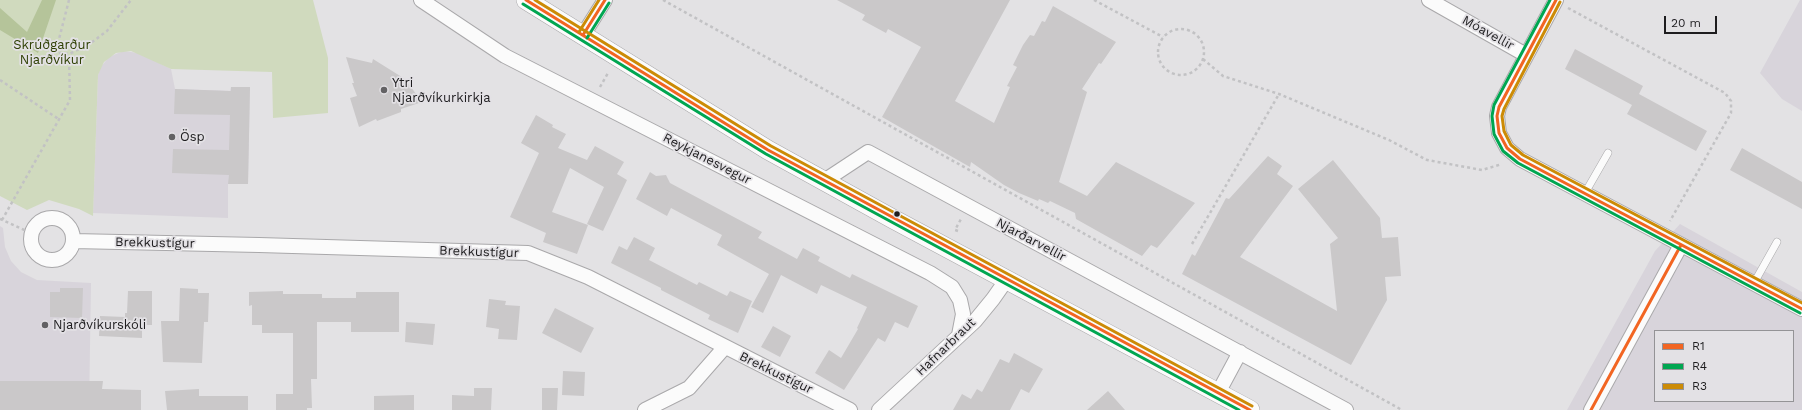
<!DOCTYPE html>
<meta charset="utf-8">
<style>
body{margin:0}
#map{position:relative;width:1802px;height:410px;overflow:hidden;background:#e3e2e4;font-family:"Work Sans",sans-serif}
canvas{display:block}
.legend{position:absolute;left:1654px;top:330px;width:140px;height:72px;box-sizing:border-box;background:#e3e1e5;border:1px solid #949396;margin:0;padding:5px 7px;list-style:none;font-size:12px;color:#1e1d1f}
.legend li{display:flex;align-items:center;gap:8px;height:20px}
.legend b{width:20px;border:1px solid #949396}
.scale{position:absolute;left:1664px;top:16px;width:53px;height:18px;box-sizing:border-box;border:2px solid #1e1d1f;border-top:0;padding-left:5px;font-size:12px;line-height:14px;white-space:nowrap;color:#1e1d1f;-webkit-text-stroke:3px #e3e1e5;paint-order:stroke}
</style>
<div id="map">
<canvas width="1802" height="410"></canvas>
<ul class="legend">
<li><b style="height:5px;background:#f26522"></b>R1</li>
<li><b style="height:5px;background:#00a651"></b>R4</li>
<li><b style="height:5px;background:#cc8b06"></b>R3</li>
</ul>
<div class="scale">20 m</div>
</div>
<script>
const ctx = document.querySelector('canvas').getContext('2d');
ctx.lineJoin = 'round';
function fill(path, color) { ctx.fillStyle = color; ctx.fill(path, 'evenodd'); }
const poly = rows => new Path2D(rows.map(r => 'M' + r).join(''));
function strokePath(path, color, width, dash) { ctx.strokeStyle = color; ctx.lineWidth = width; ctx.lineCap = dash ? 'butt' : 'round'; ctx.setLineDash(dash || []); ctx.stroke(path); }
function write(font, color, halo, rows, align = 'center') {
  ctx.font = font + ' "Work Sans",sans-serif'; ctx.lineWidth = 3.5; ctx.setLineDash([]); ctx.textBaseline = 'middle'; ctx.strokeStyle = halo; ctx.fillStyle = color; for (const [text, x, y, turn = 0] of rows) {
    ctx.save(); ctx.translate(x, y); ctx.rotate((+turn || 0) * Math.PI / 180); ctx.textAlign = isNaN(turn) ? turn : align; if (halo) ctx.strokeText(text, 0, 0); ctx.fillText(text, 0, 0); ctx.restore();
  }
}
const built = poly([
 [1800,0,1802,0,1802,111,1782,99,1760,73],
 [123,51,139,53,171,69,175,89,230,91,231,87,250,87,248,184,228,184,228,218,93,213,98,75,100,68,109,57],
 [1680,224,1802,292,1802,410,1567,410,1655,251],
 [1655,331,1793,331,1793,401,1655,401],
 [0,226,3,228,5,247,11,261,21,272,37,280,91,283,89,410,0,410]
]);
const green = poly([
 [0,0,313,0,328,58,328,113,273,118,272,72,171,69,131,51,116,53,104,62,98,75,93,216,79,209,49,200,27,210,0,196]
]);
const forest = poly([
 [42,0,56,0,38,53,0,30,0,8,27,32]
]);
const building = poly([
 [837,0,1010,0,955,101,994,123,1010,87,1007,86,1017,67,1013,65,1023,45,1030,35,1034,36,1042,21,1045,22,1053,6,1116,42,1101,64,1099,63,1082,89,1087,92,1059,182,1087,196,1116,162,1195,203,1157,248,1151,245,1142,256,1076,219,1075,213,1050,201,1048,203,1039,199,1038,201,1019,193,1004,185,971,162,970,167,882,117,921,47,888,29,886,33,862,20,865,15],
 [1575,49,1643,86,1639,94,1707,131,1696,151,1627,114,1632,105,1565,69],
 [346,57,372,63,373,59,405,79,422,102,401,109,401,112,377,121,376,119,359,127,350,98,357,96,352,83,354,83],
 [231,87,250,87,248,184,228,184,229,175,172,173,173,149,229,150,230,115,174,114,175,89,231,91],
 [536,115,553,125,552,127,566,134,558,148,587,160,595,146,624,162,617,174,627,180,603,231,587,224,604,187,570,168,552,212,588,225,577,254,543,242,546,233,510,217,539,153,521,143],
 [1742,148,1802,182,1802,209,1730,170],
 [1268,156,1282,166,1277,174,1293,186,1240,257,1337,311,1330,244,1338,238,1298,189,1333,160,1380,218,1382,238,1398,237,1401,276,1385,277,1387,300,1351,365,1182,274,1192,254,1195,256,1226,198,1229,199],
 [650,172,656,176,666,175,670,183,762,232,758,238,797,259,803,248,820,257,818,261,850,278,852,274,918,306,908,328,895,322,885,342,878,338,844,390,815,373,829,350,841,358,858,329,857,328,867,307,821,285,817,294,781,275,763,313,751,307,769,274,717,245,722,235,671,208,667,216,636,199],
 [634,237,655,248,649,260,697,285,699,282,727,296,730,291,752,301,738,333,708,319,710,315,661,290,661,288,611,263,619,246,627,250],
 [60,288,83,288,82,318,50,317,50,292,60,292],
 [180,288,198,289,198,293,209,293,208,322,204,322,202,363,163,362,161,321,179,321],
 [128,291,152,291,152,325,142,325,142,338,99,336,100,316,125,317,125,313,127,313],
 [283,291,283,294,322,294,322,298,356,298,356,292,399,292,399,332,351,332,351,322,317,322,317,379,311,379,312,408,307,408,307,410,276,410,276,394,293,394,293,333,262,333,262,325,252,325,252,305,249,306,249,292],
 [489,299,506,301,505,305,520,306,517,340,498,339,499,329,486,327],
 [555,308,594,328,581,353,542,333],
 [406,322,435,324,433,345,405,342],
 [773,326,791,336,780,357,761,347],
 [1014,353,1043,369,1029,393,1021,389,1010,410,953,410,962,394,971,399,977,389,982,392,1000,359,1009,363],
 [563,371,585,372,584,396,562,395],
 [0,381,103,381,102,389,141,390,141,410,0,410],
 [474,388,492,388,491,410,452,410,452,395,474,396],
 [542,388,558,388,557,410,542,410],
 [199,389,199,396,248,396,248,410,167,410,165,391],
 [1108,391,1125,410,1087,410],
 [414,395,414,410,374,410,374,396]
]);
const path = poly([
 [69,0,57,47,60,53,69,54,88,45,107,31,131,0],
 [663,0,1402,410],
 [1094,0,1163,37],
 [1568,8,1725,93,1731,101,1731,113,1670,221],
 '1158 52a23 23 0 1 1 46 0a23 23 0 1 1-46 0Z',
 [1203,59,1223,76,1279,94,1389,140,1427,160,1482,170,1502,164],
 [0,80,60,120],
 [600,87,608,73],
 [0,219,31,233],
 [2,220,70,100,69,54],
 [958,231,955,230,961,219],
 [1192,244,1279,94]
]);
const lane = poly([
 [1585,193,1608,153],
 [1754,283,1777,242]
]);
const street = poly([
 [421,0,505,56,930,273,952,287,960,300,963,314,959,335],
 [1429,0,1526,55],
 [1556,0,1499,107,1497,116,1499,133,1507,148,1520,159,1802,309],
 [583,35,605,0],
 [824,181,868,152,1346,410],
 '31 239a21 21 0 1 1 42 0a21 21 0 1 1-42 0Z',
 [73,241,259,245,528,253,588,277,850,410],
 [1218,393,1240,352],
 [645,410,689,388,724,348],
 [879,410,975,321,993,299,1007,279],
 [1591,410,1681,245]
]);
const secondary = poly([
 [526,0,768,150,893,219,1250,410]
]);
const bus1 = poly([
 [526,0,768,150,1250,410],
 [1556,0,1499,107,1497,116,1499,133,1507,148,1520,159,1802,309],
 [583,35,605,0],
 [1591,410,1681,245]
]);
const bus2 = poly([
 [1550,0,1494,105,1492,116,1494,134,1503,151,1518,163,1800,313],
 [523,4,766,154,1239,410],
 [587,38,609,3]
]);
const bus3 = poly([
 [535,0,771,146,1252,406],
 [1560,2,1504,109,1502,116,1504,131,1511,145,1523,155,1802,303],
 [579,32,599,0]
]);
const markers = [
 [384,90,4,"#636264"],
 [172,137,4,"#636264"],
 [897,214,3.5,"#1e1d1f"],
 [45,325,4,"#636264"]
];
const streetNames = [
 ["Móavellir",1488,33,29],
 ["Reykjanesvegur",707,159,27],
 ["Njarðarvellir",1031,240,28],
 ["Brekkustígur",155,243,1],
 ["Brekkustígur",479,252,2],
 ["Hafnarbraut",946,347,-44],
 ["Brekkustígur",776,373,26]
];
const parkNames = [
 ["Skrúðgarður",52,45],
 ["Njarðvíkur",52,60]
];
const poiNames = [
 ["Ytri",392,83],
 ["Njarðvíkurkirkja",392,98],
 ["Ösp",180,137],
 ["Njarðvíkurskóli",53,325]
];
fill(built, '#d8d4db');
fill(green, '#d0dabe');
fill(forest, '#b5c49a');
fill(building, '#cac8c9');
strokePath(lane, '#a9a8aa', 8);
strokePath(street, '#a9a8aa', 16);
strokePath(secondary, '#a9a8aa', 20);
strokePath(path, '#c2c2c4', 2.5, [3, 3]);
strokePath(lane, '#fbfbfb', 7);
strokePath(street, '#fbfbfb', 14);
strokePath(secondary, '#fbfbfb', 19);
strokePath(bus1, '#f26522', 3);
strokePath(bus2, '#00a651', 3);
strokePath(bus3, '#cc8b06', 3);
for (const [x, y, r, color] of markers) { const dot = new Path2D(); dot.arc(x, y, r, 0, 2 * Math.PI); ctx.fillStyle = color; ctx.fill(dot); strokePath(dot, '#e3e1e5', 1.5); }
write('13px', '#1e1d1f', '#e3e1e5', streetNames);
write('13px', '#2f4004', '#e3e1e5', parkNames);
write('13px', '#1e1d1f', '#e3e1e5', poiNames, 'left');
</script>
